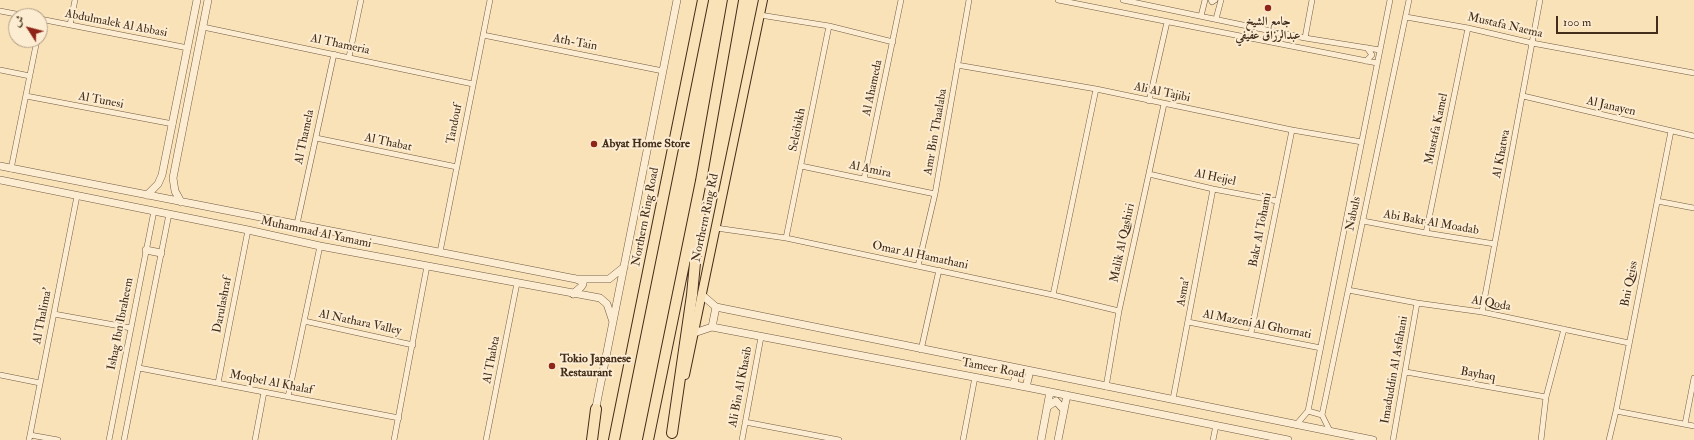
<!DOCTYPE html>
<meta charset="utf-8">
<style>
body{margin:0}
#map{position:relative;width:1694px;height:440px;overflow:hidden;background:#fae2b8;font-family:"IM FELL Double Pica",Amiri,serif}
canvas{display:block}
.north{position:absolute;left:8px;top:8px;width:40px;height:40px;box-sizing:border-box;background:#fcecd1;border:1px solid #b29f88;border-radius:50%;rotate:306deg;font-size:11px;font-weight:700;line-height:16px;text-align:center;color:#422c1a}
.north::after{content:'';display:block;margin:auto;width:14px;height:18px;background:#8f2418;clip-path:polygon(50% 0,100% 100%,50% 72%,0 100%)}
.scale{position:absolute;left:1556px;top:16px;width:102px;height:18px;box-sizing:border-box;border:2px solid #422c1a;border-top:0;padding-left:5px;font-size:12px;line-height:14px;white-space:nowrap;color:#422c1a;-webkit-text-stroke:3px #fcecd1;paint-order:stroke}
</style>
<div id="map">
<canvas width="1694" height="440"></canvas>
<div class="north">ش</div>
<div class="scale">100 m</div>
</div>
<script>
const ctx = document.querySelector('canvas').getContext('2d');
ctx.lineJoin = 'round';
const poly = rows => new Path2D(rows.map(r => 'M' + r).join(''));
function strokePath(path, color, width, dash) { ctx.strokeStyle = color; ctx.lineWidth = width; ctx.lineCap = dash ? 'butt' : 'round'; ctx.setLineDash(dash || []); ctx.stroke(path); }
function write(font, color, halo, rows, align = 'center') {
  ctx.font = font + ' "IM FELL Double Pica",Amiri,serif'; ctx.lineWidth = 4; ctx.setLineDash([]); ctx.textBaseline = 'middle'; ctx.strokeStyle = halo; ctx.fillStyle = color; for (const [text, x, y, turn = 0] of rows) {
    ctx.save(); ctx.translate(x, y); ctx.rotate((+turn || 0) * Math.PI / 180); ctx.textAlign = isNaN(turn) ? turn : align; if (halo) ctx.strokeText(text, 0, 0); ctx.fillText(text, 0, 0); ctx.restore();
  }
}
const minor = poly([
 [1058,0,1377,63],
 [1123,0,1305,38,1380,50],
 [1211,0,1212,2,1215,0],
 [0,11,26,16],
 [760,15,829,26,893,42],
 [1201,16,1205,0],
 [1406,17,1468,28,1532,43,1694,73],
 [40,19,188,48],
 [1216,19,1221,0],
 [70,25,75,0],
 [40,26,41,19],
 [203,27,473,84],
 [483,35,663,71],
 [1305,38,1312,0],
 [349,57,361,0],
 [1366,61,1372,55,1367,48],
 [957,65,1096,89,1292,130,1362,142],
 [0,70,30,76],
 [26,96,173,124],
 [1523,96,1694,136],
 [1149,101,1167,22],
 [316,138,457,167],
 [801,166,935,194],
 [11,169,37,40],
 [1149,174,1213,189,1277,201],
 [864,179,901,0],
 [1657,201,1694,208],
 [1363,221,1426,233,1495,244],
 [297,224,334,54],
 [716,228,786,238,1053,295,1119,311],
 [1426,233,1468,28],
 [786,238,829,26],
 [440,252,490,0],
 [918,266,935,194,969,0],
 [1348,290,1417,303,1482,312,1629,343],
 [1053,295,1096,89],
 [1482,312,1540,0],
 [54,314,131,328],
 [304,321,413,345],
 [1188,322,1321,348],
 [1251,333,1292,130],
 [921,350,939,270],
 [139,368,399,418],
 [1406,372,1546,397],
 [0,375,40,383],
 [218,383,248,230],
 [1106,387,1119,311,1164,104],
 [288,397,320,246],
 [1173,399,1213,189],
 [1308,411,1322,415],
 [1616,411,1694,426],
 [745,422,839,440],
 [1685,424,1694,378],
 [1296,425,1308,411,1390,0],
 [1330,431,1322,415,1409,0],
 [30,435,58,440],
 [29,440,77,196],
 [109,440,154,211],
 [124,440,169,214],
 [255,440,264,392],
 [394,440,427,266],
 [486,440,517,283],
 [742,440,761,337],
 [963,440,975,377],
 [1213,440,1216,425],
 [1393,440,1417,303],
 [1541,440,1546,397,1564,329],
 [1609,440,1616,411,1671,131]
]);
const tertiary = poly([
 [0,166,576,279,609,279,624,267],
 [0,180,248,230,320,246,600,298,607,304,613,322],
 [147,195,158,184,162,175,197,0],
 [181,202,175,191,173,178,208,0],
 [146,250,161,253],
 [573,294,581,287,583,284,583,282,576,279],
 [702,295,716,307,1373,440],
 [712,327,716,307],
 [694,333,712,327,1031,388,1288,440],
 [1014,384,1017,369],
 [1026,387,1030,371],
 [1047,407,1056,401,1064,410],
 [595,412,677,0],
 [1041,440,1050,392],
 [1058,440,1067,395]
]);
const primary = poly([
 [685,375,763,0]
]);
const motorway = poly([
 [672,433,692,295,700,209],
 [592,440,596,409],
 [614,440,703,0],
 [648,440,701,181,733,0]
]);
const markers = [
 [1268,8,4,"#8f2418"],
 [594,144,4,"#8f2418"],
 [552,366,4,"#8f2418"]
];
const poiNames = [
 ["جامع الشيخ",1268,22,"center"],
 ["عبدالرزاق عفيفي",1268,36,"center"],
 ["Abyat Home Store",602,144],
 ["Tokio Japanese",560,359],
 ["Restaurant",560,373]
];
const streetNames = [
 ["Abdulmalek Al Abbasi",116,24,11],
 ["Mustafa Naema",1505,26,13],
 ["Ath-Tain",575,43,11],
 ["Al Thameria",340,45,12],
 ["Al Ahameda",873,88,-78],
 ["Ali Al Tajibi",1162,93,12],
 ["Al Tunesi",101,101,11],
 ["Al Janayen",1611,107,13],
 ["Tandouf",455,124,-79],
 ["Mustafa Kamel",1437,129,-78],
 ["Seleibikh",798,130,-79],
 ["Amr Bin Thaalaba",936,132,-80],
 ["Al Thamela",305,137,-78],
 ["Al Thabat",388,143,12],
 ["Al Khatwa",1502,154,-79],
 ["Al Amira",870,170,12],
 ["Al Heijel",1215,178,12],
 ["Nabuls",1354,214,-78],
 ["Northern Ring Road",646,217,-79],
 ["Northern Ring Rd",706,218,-78],
 ["Abi Bakr Al Moadab",1431,223,10],
 ["Bakr Al Tohami",1261,230,-79],
 ["Muhammad Al Yamami",316,233,12],
 ["Malik Al Qashiri",1123,243,-78],
 ["Omar Al Hamathani",920,256,12],
 ["Bni Qeiss",1630,284,-79],
 ["Asma'",1184,292,-80],
 ["Al Qoda",1491,304,10],
 ["Darulashraf",223,305,-79],
 ["Al Thalima'",43,316,-79],
 ["Al Nathara Valley",360,323,12],
 ["Ishag Ibn Ibraheem",121,324,-79],
 ["Al Mazeni Al Ghornati",1257,325,11],
 ["Al Thabta",492,360,-79],
 ["Tameer Road",993,369,11],
 ["Imaduddin Al Asfahani",1395,370,-80],
 ["Bayhaq",1478,375,10],
 ["Moqbel Al Khalaf",271,383,11],
 ["Ali Bin Al Khasib",741,387,-79]
];
strokePath(minor, '#705a42', 6);
strokePath(tertiary, '#705a42', 8);
strokePath(primary, '#422c1a', 10);
strokePath(motorway, '#422c1a', 12);
strokePath(minor, '#fcecd1', 5);
strokePath(tertiary, '#fcecd1', 7);
strokePath(primary, '#fae2b8', 8);
strokePath(motorway, '#fae2b8', 10);
for (const [x, y, r, color] of markers) { const dot = new Path2D(); dot.arc(x, y, r, 0, 2 * Math.PI); ctx.fillStyle = color; ctx.fill(dot); strokePath(dot, '#fcecd1', 1.5); }
write('bold 12px', '#422c1a', '#fcecd1', poiNames, 'left');
write('12px', '#422c1a', '#fcecd1', streetNames);
</script>
